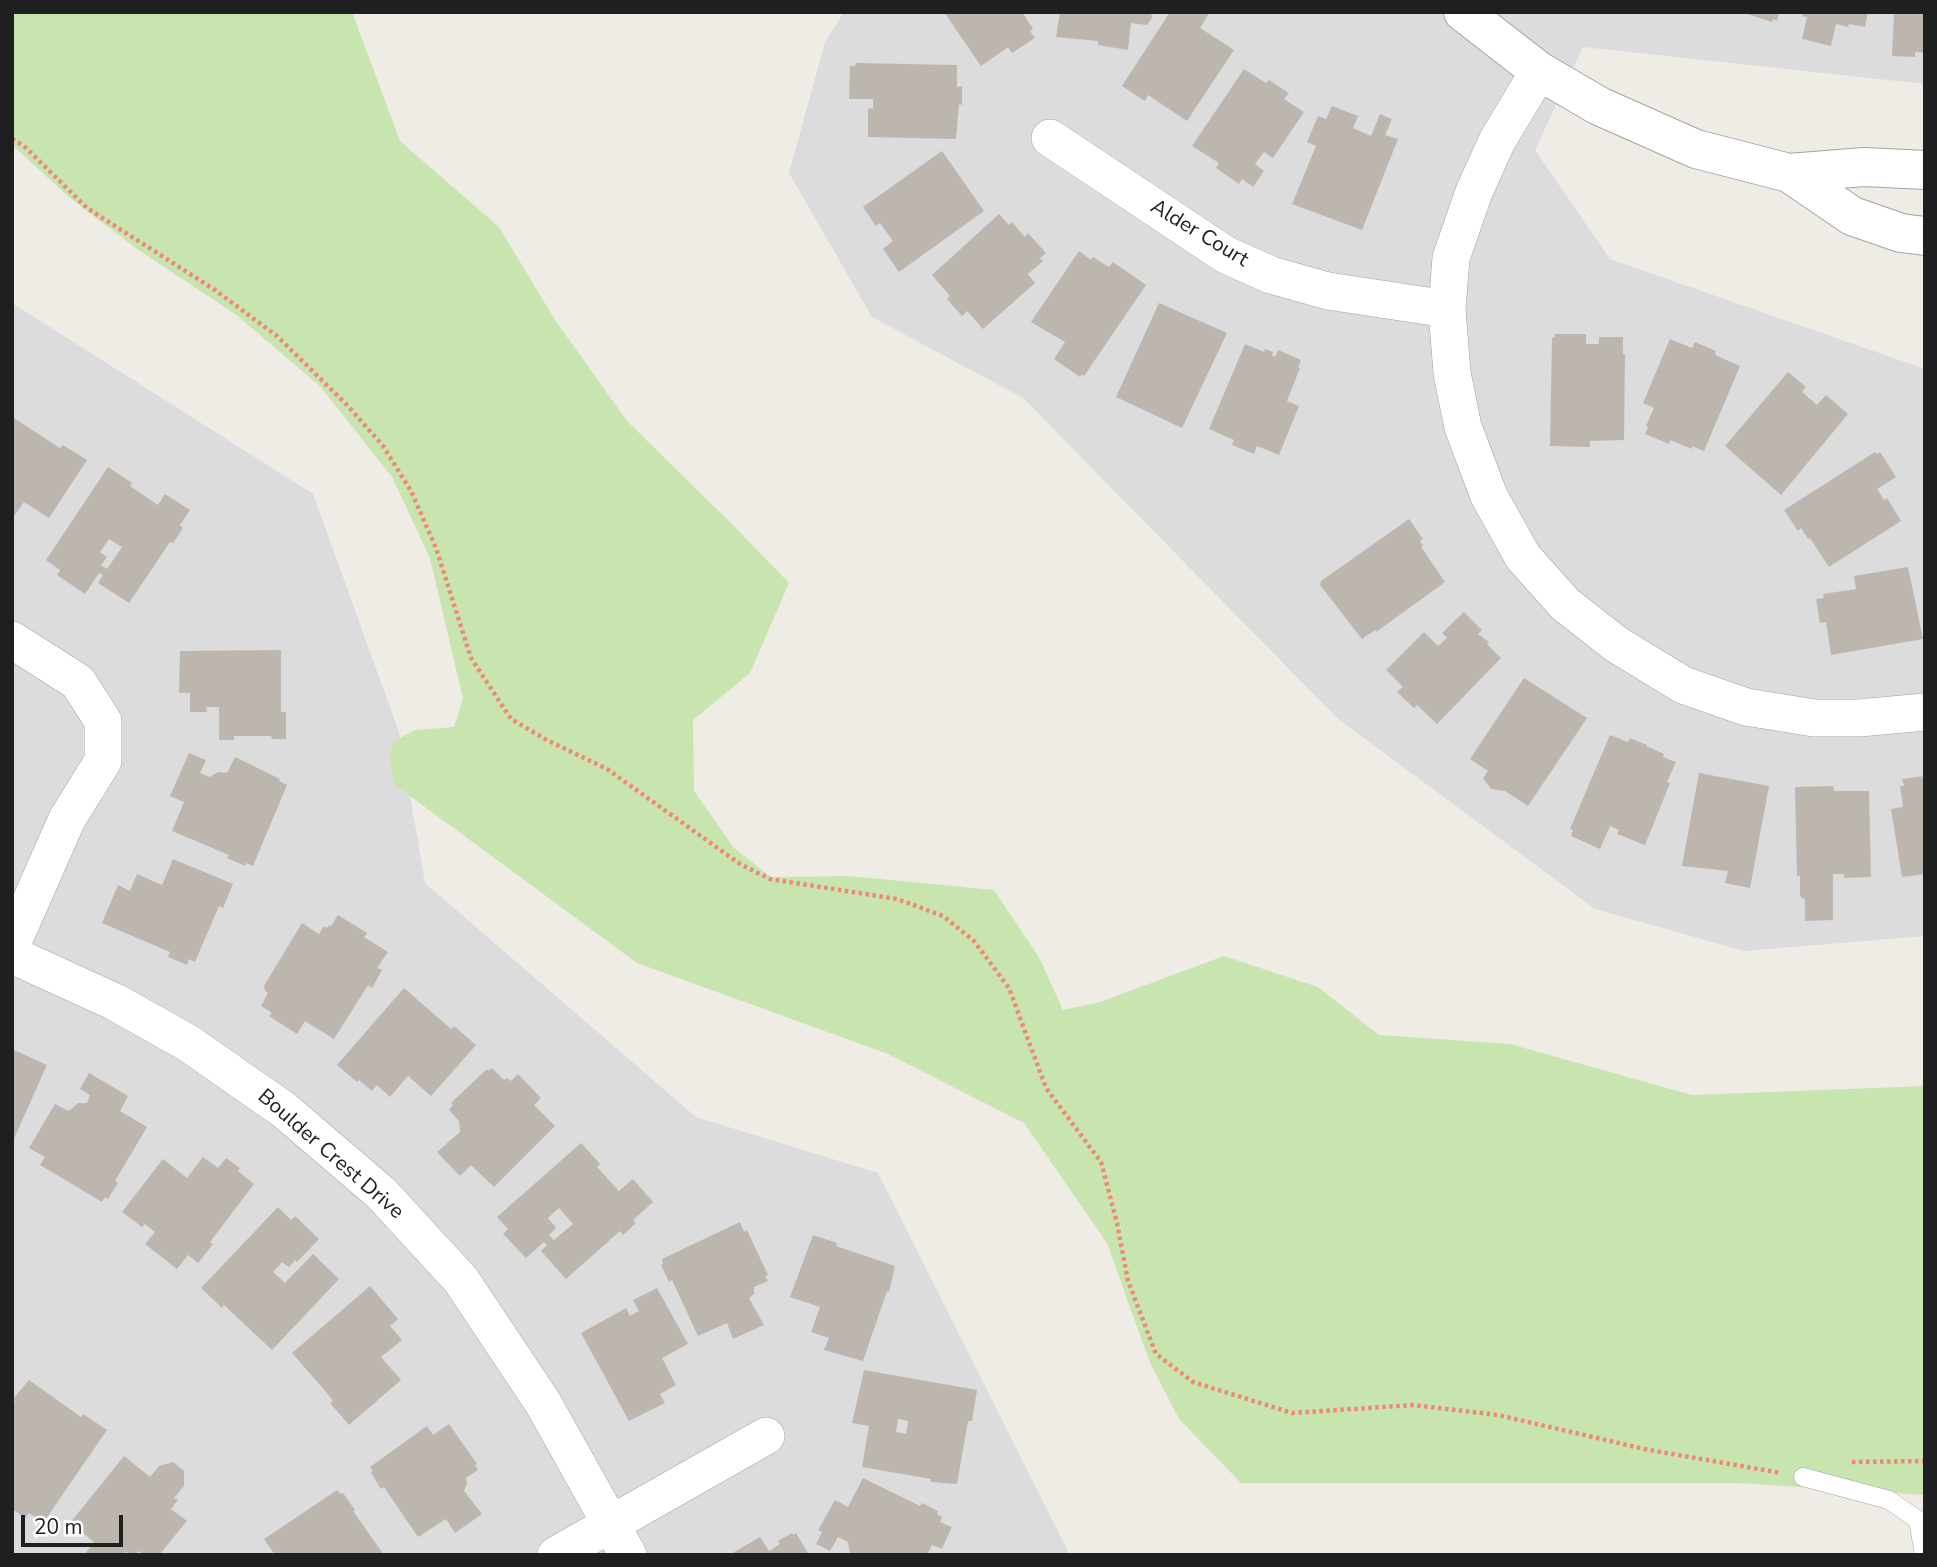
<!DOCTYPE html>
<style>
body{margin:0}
#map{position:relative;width:1937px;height:1567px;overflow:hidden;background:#efece6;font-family:"Nunito Sans",sans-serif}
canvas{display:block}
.frame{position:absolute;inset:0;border:14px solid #1f1f1f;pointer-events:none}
.scale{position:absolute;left:21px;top:1515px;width:102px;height:32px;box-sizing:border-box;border:4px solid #1f1f1f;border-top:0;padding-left:9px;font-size:21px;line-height:24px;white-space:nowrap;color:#1f1f1f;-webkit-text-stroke:5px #fff;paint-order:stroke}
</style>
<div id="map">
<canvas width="1937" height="1567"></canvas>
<div class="frame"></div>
<div class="scale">20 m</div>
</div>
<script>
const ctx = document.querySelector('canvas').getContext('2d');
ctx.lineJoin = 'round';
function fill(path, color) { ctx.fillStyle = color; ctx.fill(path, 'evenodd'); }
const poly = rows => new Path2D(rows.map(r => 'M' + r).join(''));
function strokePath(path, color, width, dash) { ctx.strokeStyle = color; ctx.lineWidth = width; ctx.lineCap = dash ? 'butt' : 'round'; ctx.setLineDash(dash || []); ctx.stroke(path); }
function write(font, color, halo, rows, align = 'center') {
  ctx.font = font + ' "Nunito Sans",sans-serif'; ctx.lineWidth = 7; ctx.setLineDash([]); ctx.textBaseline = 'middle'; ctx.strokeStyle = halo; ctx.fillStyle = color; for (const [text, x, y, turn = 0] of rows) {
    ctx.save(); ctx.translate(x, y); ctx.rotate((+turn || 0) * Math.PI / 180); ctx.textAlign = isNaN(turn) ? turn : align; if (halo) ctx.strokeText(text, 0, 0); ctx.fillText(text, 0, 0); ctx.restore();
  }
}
const residential = poly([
 [844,12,1925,12,1925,84,1583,47,1535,150,1610,259,1925,369,1925,936,1744,951,1595,909,1337,718,1023,398,872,317,789,173,825,42],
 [12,303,313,494,399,732,425,883,696,1117,878,1173,1070,1555,12,1555]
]);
const grass = poly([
 [12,12,352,12,400,141,499,227,555,320,627,421,733,525,789,583,750,673,693,720,694,791,734,848,771,877,849,876,994,890,1039,957,1063,1010,1100,1002,1224,956,1318,987,1379,1035,1510,1044,1692,1095,1925,1086,1925,1495,1737,1483,1241,1483,1179,1419,1150,1363,1107,1243,1024,1123,888,1054,637,963,395,785,389,755,394,741,415,730,454,727,463,699,430,558,392,477,320,386,235,314,137,249,70,198,12,145]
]);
const building = poly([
 [944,12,1022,12,1033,29,1030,31,1035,38,1012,53,1008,47,981,66],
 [1060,12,1151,12,1152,18,1147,25,1131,23,1128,50,1098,45,1098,41,1056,37],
 [1170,12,1210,12,1200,28,1234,50,1187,121,1148,95,1145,101,1122,86],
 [1779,12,1777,21,1773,19,1772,22,1744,13],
 [1803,12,1868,12,1865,27,1849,24,1848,27,1836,24,1831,46,1802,39,1807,17,1802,16],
 [1894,12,1925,12,1925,53,1915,52,1915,57,1892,56],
 [856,63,957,65,957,87,962,86,962,105,959,104,956,139,868,137,868,108,873,109,873,99,849,99,850,66,855,66],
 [1244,69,1266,83,1269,80,1289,93,1284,99,1304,112,1273,158,1264,152,1255,164,1264,171,1253,187,1242,179,1239,184,1216,168,1219,163,1192,146],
 [1332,106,1358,116,1353,128,1371,136,1380,114,1392,119,1385,135,1398,139,1362,230,1292,204,1316,146,1307,142,1318,116,1326,119],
 [942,151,984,211,899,272,883,249,893,241,880,223,876,226,863,207],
 [999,214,1009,225,1012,222,1025,237,1028,233,1046,253,1040,258,1043,261,1028,274,1035,283,983,329,967,311,962,316,947,299,950,296,932,275],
 [1079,251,1091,260,1093,257,1109,267,1113,262,1146,285,1084,376,1082,374,1080,377,1054,359,1065,342,1031,322],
 [1159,303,1227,333,1182,428,1116,397],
 [1555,334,1586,334,1586,344,1599,344,1599,337,1623,337,1623,354,1625,354,1624,440,1590,441,1590,447,1550,446,1552,337,1555,338],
 [1670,339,1692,348,1695,342,1716,351,1715,355,1740,366,1704,451,1692,446,1692,449,1670,440,1669,444,1645,434,1648,427,1646,426,1654,408,1643,403],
 [1245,344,1264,352,1265,349,1273,352,1272,355,1275,357,1278,350,1301,360,1298,368,1300,368,1287,401,1299,406,1279,455,1257,446,1254,454,1232,445,1234,440,1209,429],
 [1788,372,1806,387,1802,392,1817,405,1826,395,1848,414,1781,495,1725,446],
 [12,417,60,448,63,445,87,460,49,518,24,502,12,519],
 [1875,452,1876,454,1880,452,1896,477,1877,489,1884,500,1887,498,1901,521,1829,567,1810,538,1808,539,1801,528,1798,531,1784,510],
 [108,467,132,483,130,486,158,505,165,494,190,510,180,525,183,528,173,543,170,542,129,603,98,583,103,575,99,573,85,594,57,575,60,570,46,560],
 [109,539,122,547,107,569,101,565,107,557,100,552],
 [1409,519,1423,539,1420,541,1423,546,1421,547,1445,582,1376,632,1375,630,1362,639,1320,585,1321,581],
 [1908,567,1923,639,1831,655,1826,622,1820,623,1816,599,1824,598,1823,594,1856,589,1854,576],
 [1464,612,1482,630,1478,634,1489,642,1487,644,1501,658,1437,724,1417,705,1414,708,1397,692,1403,687,1386,670,1424,632,1438,646,1447,638,1442,633],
 [281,650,281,712,286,712,286,739,272,739,271,736,234,736,234,740,219,740,219,707,206,707,207,712,190,712,190,693,179,693,180,651],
 [1524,678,1587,718,1528,806,1505,791,1491,789,1483,778,1488,771,1470,759],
 [1610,735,1628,742,1630,738,1647,745,1646,746,1664,754,1663,757,1676,762,1667,782,1670,783,1645,845,1617,834,1619,830,1610,826,1600,849,1571,836,1573,830,1570,829],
 [189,753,206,760,200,773,210,777,218,772,227,773,235,757,280,779,279,781,287,785,253,866,246,863,245,866,227,858,229,855,172,831,184,802,170,796],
 [1699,773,1769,786,1750,888,1725,883,1728,871,1682,866],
 [1925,776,1925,874,1902,877,1891,809,1903,807,1900,786,1904,786,1902,779],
 [1833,786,1834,791,1869,791,1871,877,1844,878,1844,874,1833,874,1833,920,1805,921,1805,900,1800,896,1800,876,1797,876,1795,787],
 [173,859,233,884,223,908,219,906,195,962,189,959,187,965,168,957,170,952,102,923,118,885,130,891,137,874,162,885],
 [338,915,367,933,364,937,388,952,377,968,382,970,372,988,368,985,334,1039,305,1021,297,1034,269,1016,272,1013,261,1006,268,993,265,991,264,986,302,923,319,934,324,926,327,928,329,925,331,926],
 [404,988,451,1029,454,1026,476,1045,431,1096,408,1076,390,1097,377,1085,372,1091,359,1080,357,1082,337,1065],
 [14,1050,47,1065,12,1143,12,1053],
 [492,1068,504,1080,507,1078,511,1081,518,1074,541,1098,534,1105,555,1126,494,1187,471,1165,460,1176,437,1152,460,1132,459,1121,449,1110,453,1105,451,1103,487,1069,488,1071],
 [89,1073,128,1096,120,1111,147,1127,115,1181,118,1183,108,1199,105,1197,102,1202,40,1165,45,1157,29,1148,55,1104,69,1111,78,1103,87,1103,90,1095,80,1089],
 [581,1143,600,1164,597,1167,619,1191,633,1179,653,1202,633,1220,636,1223,623,1235,620,1231,566,1279,541,1251,547,1245,544,1242,526,1258,503,1234,508,1229,497,1217],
 [559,1208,573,1224,554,1240,549,1235,556,1228,548,1218],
 [203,1157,218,1168,226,1158,240,1168,238,1171,254,1184,210,1242,213,1244,198,1263,188,1255,177,1269,145,1244,155,1232,145,1224,142,1227,122,1212,163,1159,187,1178],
 [278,1207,291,1220,295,1216,319,1239,297,1262,295,1260,289,1267,282,1262,273,1272,285,1283,313,1254,339,1279,272,1350,224,1305,222,1308,201,1288],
 [740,1222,744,1232,747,1230,768,1275,765,1276,768,1281,754,1287,754,1294,749,1298,764,1325,733,1339,727,1323,698,1336,672,1280,669,1282,661,1265,663,1264,662,1259],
 [813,1235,837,1243,836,1246,895,1266,889,1292,887,1291,863,1361,824,1350,829,1338,811,1332,820,1307,790,1297],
 [370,1286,398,1319,390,1326,402,1340,381,1357,401,1380,349,1425,330,1403,333,1401,327,1393,292,1353],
 [657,1288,688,1344,662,1358,676,1385,660,1394,665,1403,629,1421,581,1333,626,1308,630,1316,639,1311,633,1300],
 [864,1370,977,1390,972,1421,968,1421,957,1484,931,1482,931,1479,862,1467,869,1426,852,1423],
 [898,1419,908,1421,906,1434,896,1432],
 [29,1380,81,1417,83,1414,107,1430,43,1523,29,1513,25,1518,12,1509,12,1405,15,1401,13,1399],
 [449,1424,477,1464,475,1465,478,1470,466,1478,467,1484,464,1491,482,1514,455,1533,446,1519,418,1537,384,1487,381,1489,371,1473,373,1471,370,1467,427,1426,433,1435],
 [124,1456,150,1477,159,1466,173,1462,184,1471,184,1486,174,1498,178,1500,171,1509,187,1521,159,1555,143,1555,139,1551,134,1555,126,1552,124,1555,84,1555,94,1542,70,1523],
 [863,1478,920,1506,922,1503,938,1511,937,1514,942,1517,940,1522,952,1527,942,1549,932,1545,927,1555,850,1555,848,1542,838,1537,830,1551,816,1544,822,1532,818,1530,835,1500,848,1507],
 [337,1490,341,1494,343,1493,355,1510,353,1511,384,1555,275,1555,264,1539],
 [792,1533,793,1535,796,1533,809,1555,729,1555,760,1537,769,1551,780,1544,778,1541]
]);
const path = poly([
 [12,139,24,146,87,208,215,290,277,336,348,406,383,446,411,491,436,548,471,658,511,719,545,739,607,769,740,864,770,879,897,899,943,916,974,941,1009,988,1046,1088,1101,1162,1117,1223,1128,1281,1156,1354,1193,1382,1292,1413,1413,1405,1498,1415,1644,1449,1781,1473],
 [1852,1462,1925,1461]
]);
const service = poly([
 [1803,1477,1889,1500,1918,1520,1924,1555]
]);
const minor = poly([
 [1539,71,1497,141,1474,192,1451,258,1447,309,1452,373,1463,427,1489,496,1523,557,1565,604,1616,644,1683,685,1746,707,1814,718,1859,718,1925,712],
 [1050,138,1226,255,1271,275,1328,291,1447,309],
 [12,640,78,682,103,721,103,761,67,819,12,944],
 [12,955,115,1002,188,1043,284,1110,381,1193,461,1280,543,1403,628,1555],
 [556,1555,766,1436]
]);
const tertiary = poly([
 [1463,12,1539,71,1599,106,1696,149,1789,173,1852,216,1901,233,1925,236],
 [1789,173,1864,167,1925,170]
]);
const streetNames = [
 ["Alder Court",1199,234,31],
 ["Boulder Crest Drive",330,1155,41]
];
fill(residential, '#dddcdc');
fill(grass, '#c8e5b0');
fill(building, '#bcb6af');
strokePath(service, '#a3a3a3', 19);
strokePath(minor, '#a3a3a3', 38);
strokePath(tertiary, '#a3a3a3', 40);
strokePath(path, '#ef8877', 4.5, [3.5, 3.5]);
strokePath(service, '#fff', 18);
strokePath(minor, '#fff', 37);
strokePath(tertiary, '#fff', 38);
write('21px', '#1f1f1f', '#fff', streetNames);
</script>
